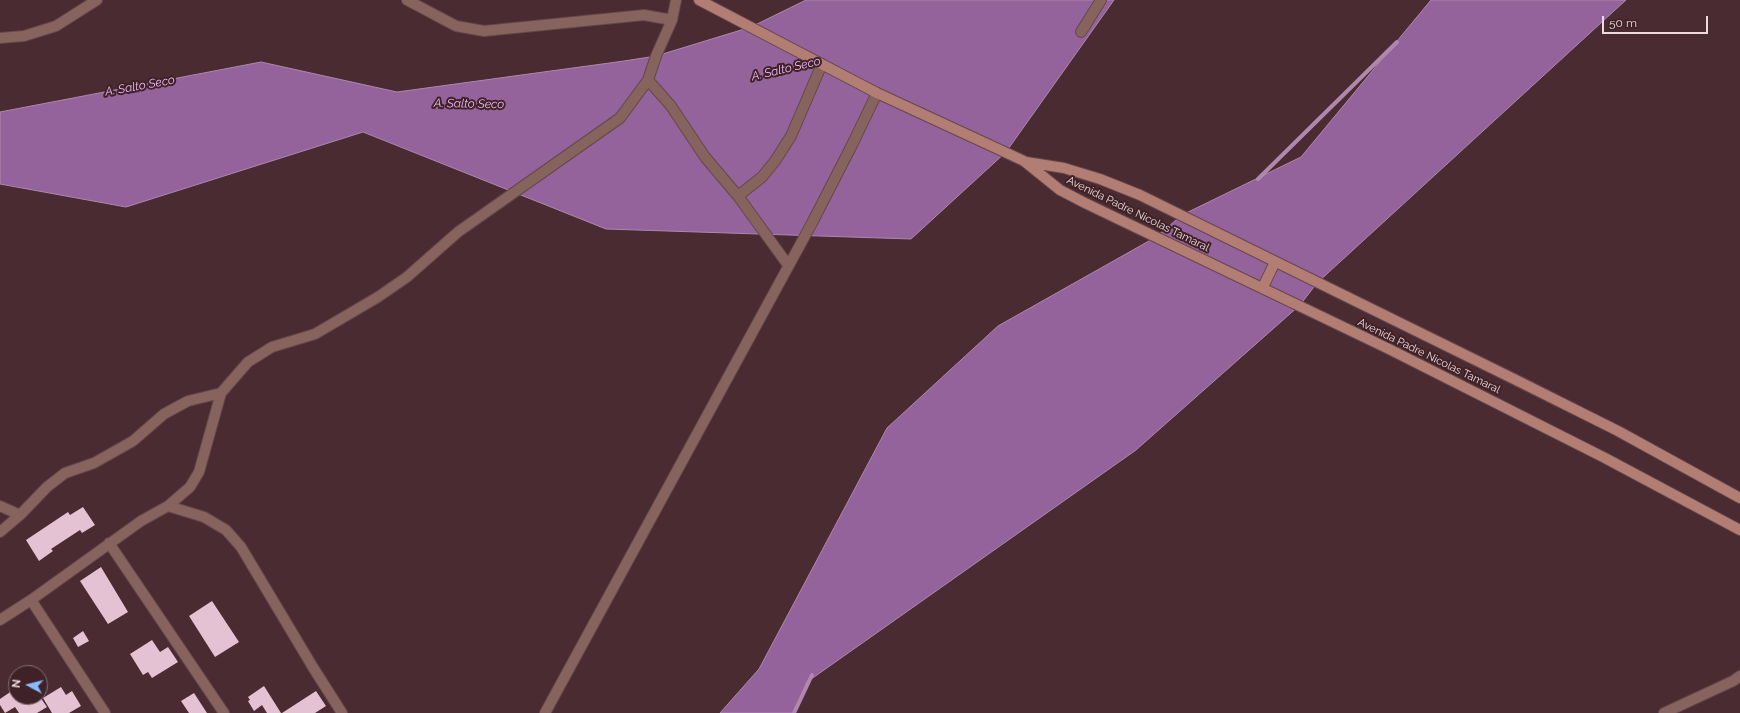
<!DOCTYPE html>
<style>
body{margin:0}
#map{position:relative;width:1740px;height:713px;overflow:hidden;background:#4a2b31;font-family:Raleway,sans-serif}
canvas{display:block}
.north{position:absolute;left:8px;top:665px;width:40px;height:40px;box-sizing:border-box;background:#3f2227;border:1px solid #856c70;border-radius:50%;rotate:277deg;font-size:11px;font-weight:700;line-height:16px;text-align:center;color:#eedadd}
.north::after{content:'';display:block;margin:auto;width:14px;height:18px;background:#87bbfb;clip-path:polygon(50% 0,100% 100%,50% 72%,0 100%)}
.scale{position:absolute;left:1602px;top:16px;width:106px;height:18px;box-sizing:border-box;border:2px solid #eedadd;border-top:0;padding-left:5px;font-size:12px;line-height:14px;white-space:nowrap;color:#eedadd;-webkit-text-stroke:3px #3f2227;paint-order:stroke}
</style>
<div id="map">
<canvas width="1740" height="713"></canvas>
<div class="north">N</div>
<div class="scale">50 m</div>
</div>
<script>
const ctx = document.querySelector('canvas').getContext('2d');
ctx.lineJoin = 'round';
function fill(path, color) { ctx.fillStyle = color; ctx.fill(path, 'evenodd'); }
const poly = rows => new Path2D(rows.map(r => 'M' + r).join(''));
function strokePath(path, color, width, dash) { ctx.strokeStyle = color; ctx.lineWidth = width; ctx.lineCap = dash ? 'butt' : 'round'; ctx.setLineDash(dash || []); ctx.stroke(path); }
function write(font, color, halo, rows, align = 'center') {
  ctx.font = font + ' Raleway,sans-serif'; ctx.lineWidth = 4; ctx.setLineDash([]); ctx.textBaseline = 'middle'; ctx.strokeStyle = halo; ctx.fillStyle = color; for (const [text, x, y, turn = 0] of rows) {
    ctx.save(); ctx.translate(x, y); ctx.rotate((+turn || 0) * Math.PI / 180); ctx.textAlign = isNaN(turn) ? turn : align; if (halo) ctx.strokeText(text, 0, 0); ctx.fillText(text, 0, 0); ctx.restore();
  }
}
const water = poly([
 [806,0,1114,0,1006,152,911,239,606,229,363,132,126,207,0,184,0,112,261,62,397,92,624,61,656,56,751,27,806,0],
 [1431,0,1626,0,1317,283,1300,305,1136,450,807,682,794,713,720,713,759,669,887,428,998,326,1156,237,1182,215,1301,157,1431,0]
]);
const stream = poly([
 [1258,179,1397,42],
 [794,713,812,675]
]);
const building = poly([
 [83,507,95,525,82,533,80,530,51,549,53,551,39,561,26,540,68,512,70,515],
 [101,567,128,612,108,624,80,581],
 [212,601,239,642,215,657,189,616],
 [83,631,89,641,78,647,73,638],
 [152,640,160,652,168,647,178,662,152,678,148,672,143,675,130,654],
 [264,686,281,713,267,713,262,705,254,711,248,701,250,700,248,697],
 [61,687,66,695,72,691,81,706,69,713,52,713,43,698],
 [16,688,16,697,40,697,47,707,37,713,19,713,15,707,5,713,0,705,0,699],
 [316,691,326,706,315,713,282,713],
 [194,693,207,713,189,713,181,701]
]);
const street = poly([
 [407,0,456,26,484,31,644,15,672,20],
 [1081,32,1101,0],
 [0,38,24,36,56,26,97,0],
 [648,80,671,106,705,157,738,196,788,265],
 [738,196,762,177,775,161,791,136,822,64],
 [0,506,20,515],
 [168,506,204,517,226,530,241,547,314,669,342,713],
 [0,532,20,515,47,487,65,473,94,463,133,441,164,414,188,401,221,393],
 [109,543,224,713],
 [31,600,105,713],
 [0,620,31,600,141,521,168,506,190,487,199,472,221,393,248,362,272,347,315,334,378,297,407,277,458,232,620,118,648,80,656,56,672,20,676,0],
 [545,713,812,223,852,145,877,93],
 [1664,713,1733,681,1740,676]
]);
const secondary = poly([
 [699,0,877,93,1024,161,1060,190,1085,203,1389,349,1605,458,1740,530],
 [1026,162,1064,168,1100,179,1140,195,1516,380,1618,431,1740,498],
 [1263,287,1275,262]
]);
const streetNames = [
 ["Avenida Padre Nicolas Tamaral",1138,214,26],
 ["Avenida Padre Nicolas Tamaral",1429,356,26]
];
const waterNames = [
 ["A. Salto Seco",786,69,-13],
 ["A. Salto Seco",140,86,-10],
 ["A. Salto Seco",469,104,1]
];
fill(water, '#94639b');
strokePath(water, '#af87af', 1);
strokePath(stream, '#af87af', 4);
fill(building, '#e4c2d3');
strokePath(street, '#64474d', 12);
strokePath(secondary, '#64474d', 12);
strokePath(street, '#86645d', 10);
strokePath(secondary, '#b27d73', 10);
write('11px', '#eedadd', '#3f2227', streetNames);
write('italic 12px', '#f1b9f8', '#3f2227', waterNames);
</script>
